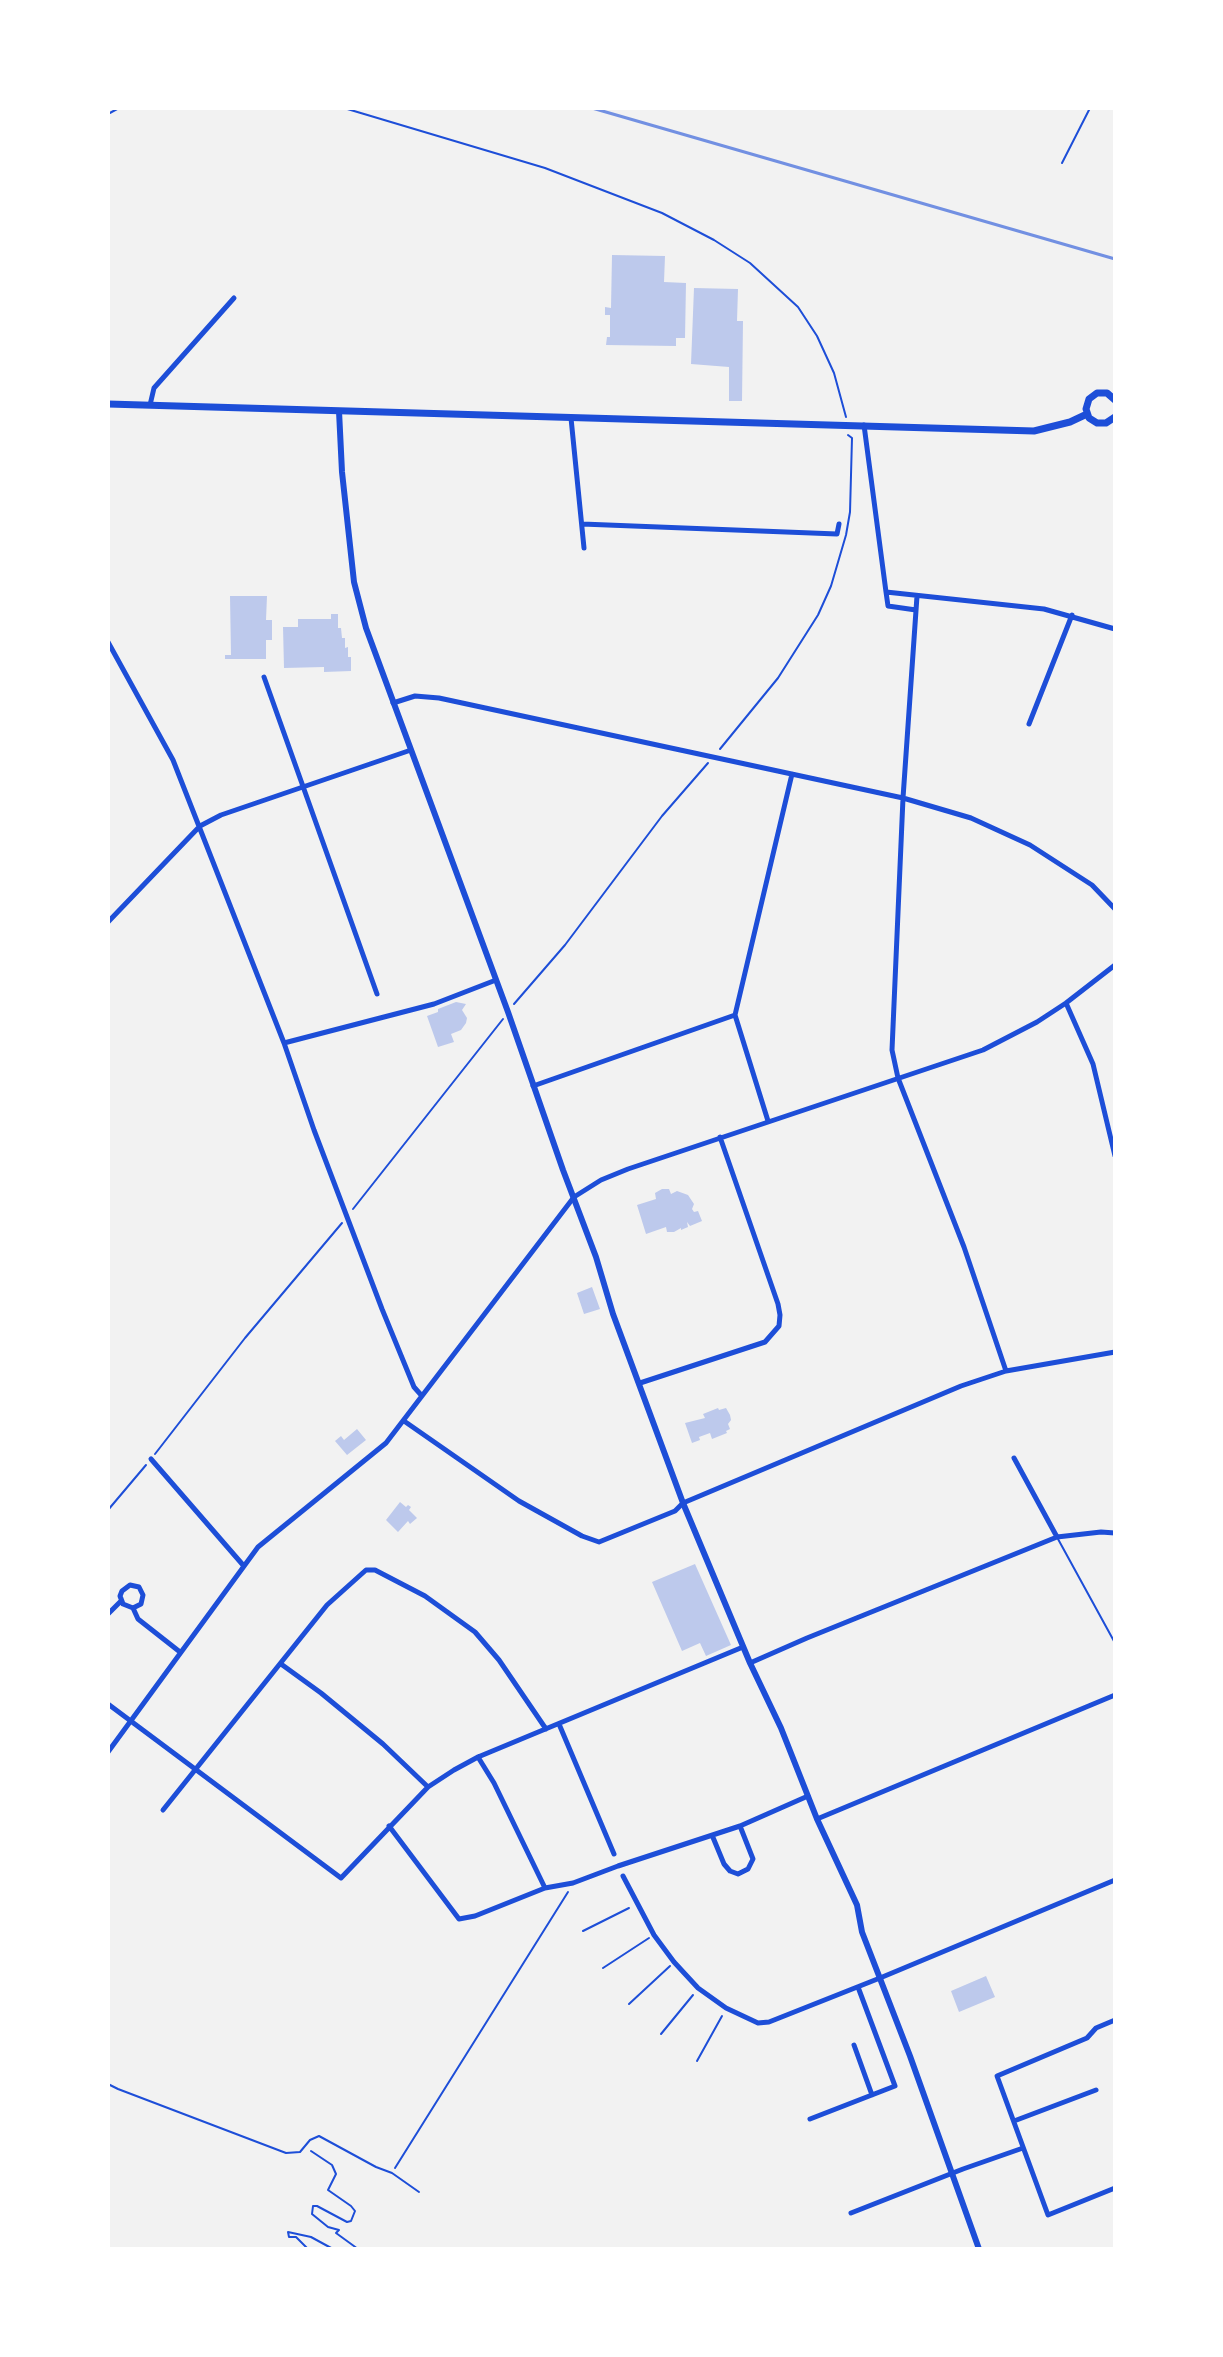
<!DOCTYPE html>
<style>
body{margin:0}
#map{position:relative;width:1223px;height:2357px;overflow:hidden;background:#f2f2f2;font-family:Montserrat,sans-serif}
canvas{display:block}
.frame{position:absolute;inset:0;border:110px solid #fff;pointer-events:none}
</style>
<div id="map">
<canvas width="1223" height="2357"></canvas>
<div class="frame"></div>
</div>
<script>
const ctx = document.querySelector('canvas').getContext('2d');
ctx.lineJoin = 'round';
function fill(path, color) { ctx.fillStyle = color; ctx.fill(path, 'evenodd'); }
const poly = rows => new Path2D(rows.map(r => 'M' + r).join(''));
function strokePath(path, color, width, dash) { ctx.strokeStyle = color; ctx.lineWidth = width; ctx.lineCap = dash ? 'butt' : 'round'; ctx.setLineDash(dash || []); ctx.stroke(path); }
const building = poly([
 [612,255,665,256,664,282,686,283,685,338,676,338,676,346,606,345,607,337,610,337,610,315,605,315,605,307,611,308],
 [694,288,738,289,737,321,743,321,742,401,729,401,729,367,691,364],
 [230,596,267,596,266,620,272,620,272,640,266,640,266,659,225,659,225,655,231,655],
 [331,614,338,614,338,628,341,628,342,638,345,638,345,648,348,647,348,657,351,657,351,671,324,672,324,667,284,668,283,627,298,627,298,619,331,619],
 [456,1002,466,1004,462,1010,467,1018,466,1023,461,1030,451,1034,454,1042,438,1047,427,1016,438,1012,438,1009],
 [662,1189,669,1189,671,1194,677,1191,688,1195,694,1204,692,1209,694,1212,698,1211,702,1221,690,1226,687,1222,688,1227,681,1230,681,1228,674,1232,667,1232,666,1227,646,1234,637,1205,656,1199,655,1193],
 [592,1287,600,1309,584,1314,577,1293],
 [718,1408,719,1410,726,1408,730,1415,731,1420,728,1424,730,1429,726,1431,727,1433,712,1439,710,1433,699,1437,700,1440,692,1443,685,1423,705,1418,703,1414],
 [357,1429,366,1440,347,1455,335,1441,341,1436,344,1440],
 [400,1502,406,1507,408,1505,411,1507,409,1510,417,1518,410,1524,408,1521,398,1532,386,1520],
 [695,1564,731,1645,706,1656,700,1643,682,1651,652,1582],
 [986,1976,995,1997,959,2012,951,1991]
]);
const path = poly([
 [344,108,545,168,662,213,714,240,750,263,798,307,817,336,834,373,846,417],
 [108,114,119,108],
 [720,749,778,678,818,615,831,586,846,535,850,512,852,438,848,435],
 [514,1004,565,945,662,816,708,763],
 [353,1209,503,1019],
 [155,1454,245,1338,342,1223],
 [108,1510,146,1465],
 [583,1931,629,1908],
 [603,1968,649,1938],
 [629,2004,670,1966],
 [661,2034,693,1995],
 [697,2061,722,2016],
 [311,2151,332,2165,336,2174,328,2190,351,2206,355,2211,351,2221,347,2222,317,2206,313,2206,312,2214,328,2227,339,2230,336,2233,358,2249],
 [395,2168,568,1892],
 [308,2249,296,2237,289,2237,288,2232,311,2237,333,2249]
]);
const service = poly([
 [1062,163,1090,108],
 [1058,1539,1115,1643],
 [108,2084,118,2089,286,2153,300,2152,310,2140,319,2136,376,2167,392,2173,419,2192]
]);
const minor = poly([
 [150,405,154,388,234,298],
 [571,418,584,548],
 [864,425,886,592],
 [582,524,837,534,839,524],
 [917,596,903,798,892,1050,898,1078,964,1247,1006,1371],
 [916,610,888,606,886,592,1044,609,1115,629],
 [108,642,173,760,284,1043,314,1130,382,1309,414,1387,422,1396],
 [264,677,377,994],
 [393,703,415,696,439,698,903,798,971,818,1030,845,1092,885,1115,909],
 [1029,724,1072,615],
 [108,922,200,826,221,815,411,750],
 [1066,1003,1093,1064,1115,1156],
 [284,1043,434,1004,496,980],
 [533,1086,735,1015],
 [768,1121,735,1015,792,774],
 [640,1383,765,1342,779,1326,780,1315,778,1304,720,1137],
 [404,1421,519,1501,582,1536,599,1542,675,1511,683,1503,961,1386,1006,1371,1115,1352],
 [1014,1458,1057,1537],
 [151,1459,243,1565],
 [133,1608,141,1604,143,1595,139,1587,130,1585,122,1591,120,1596,123,1604,133,1608,138,1619,180,1652],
 [108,1614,121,1601],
 [750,1663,807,1638,1057,1537,1101,1532,1115,1533],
 [281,1664,321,1693,383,1744,428,1787],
 [108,1704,341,1878,428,1787,454,1770,478,1757,743,1647],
 [559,1724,614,1854],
 [108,1752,258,1547,386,1443,574,1197,601,1180,628,1169,983,1050,1037,1022,1066,1003,1115,965],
 [478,1757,494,1783,545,1888],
 [163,1810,327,1605,366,1570,375,1570,425,1596,475,1632,499,1660,546,1729],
 [817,1819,1115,1695],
 [389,1826,459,1919,475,1916,545,1888,573,1883,618,1866,740,1826,808,1796],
 [712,1835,724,1864,730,1871,738,1874,748,1869,753,1859,740,1826],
 [623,1876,654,1935,674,1962,698,1988,726,2008,758,2023,769,2022,880,1978,1115,1880],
 [1115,2020,1096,2028,1087,2038,997,2076,1048,2215,1115,2188],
 [854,2045,872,2095],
 [810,2119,895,2086,858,1987],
 [1014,2121,1096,2090],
 [851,2213,963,2169,1023,2148]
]);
const tertiary = poly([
 [339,411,342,472,354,582,366,628,508,1012,563,1170,596,1257,613,1314,683,1503,750,1663,781,1728,817,1819,857,1905,862,1932,910,2056,979,2249]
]);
const secondary = poly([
 [1115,400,1107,393,1097,393,1089,399,1086,409,1089,418,1097,423,1106,423,1115,417],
 [108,404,1034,431,1070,422,1087,414]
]);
const rail = poly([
 [592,108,1115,259]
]);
fill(building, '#bdc9ec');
strokePath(path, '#1d4ed8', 2);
strokePath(service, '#1d4ed8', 2);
strokePath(minor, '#1d4ed8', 5);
strokePath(tertiary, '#1d4ed8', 6);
strokePath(secondary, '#1d4ed8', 7);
strokePath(rail, '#7290e2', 3);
</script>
